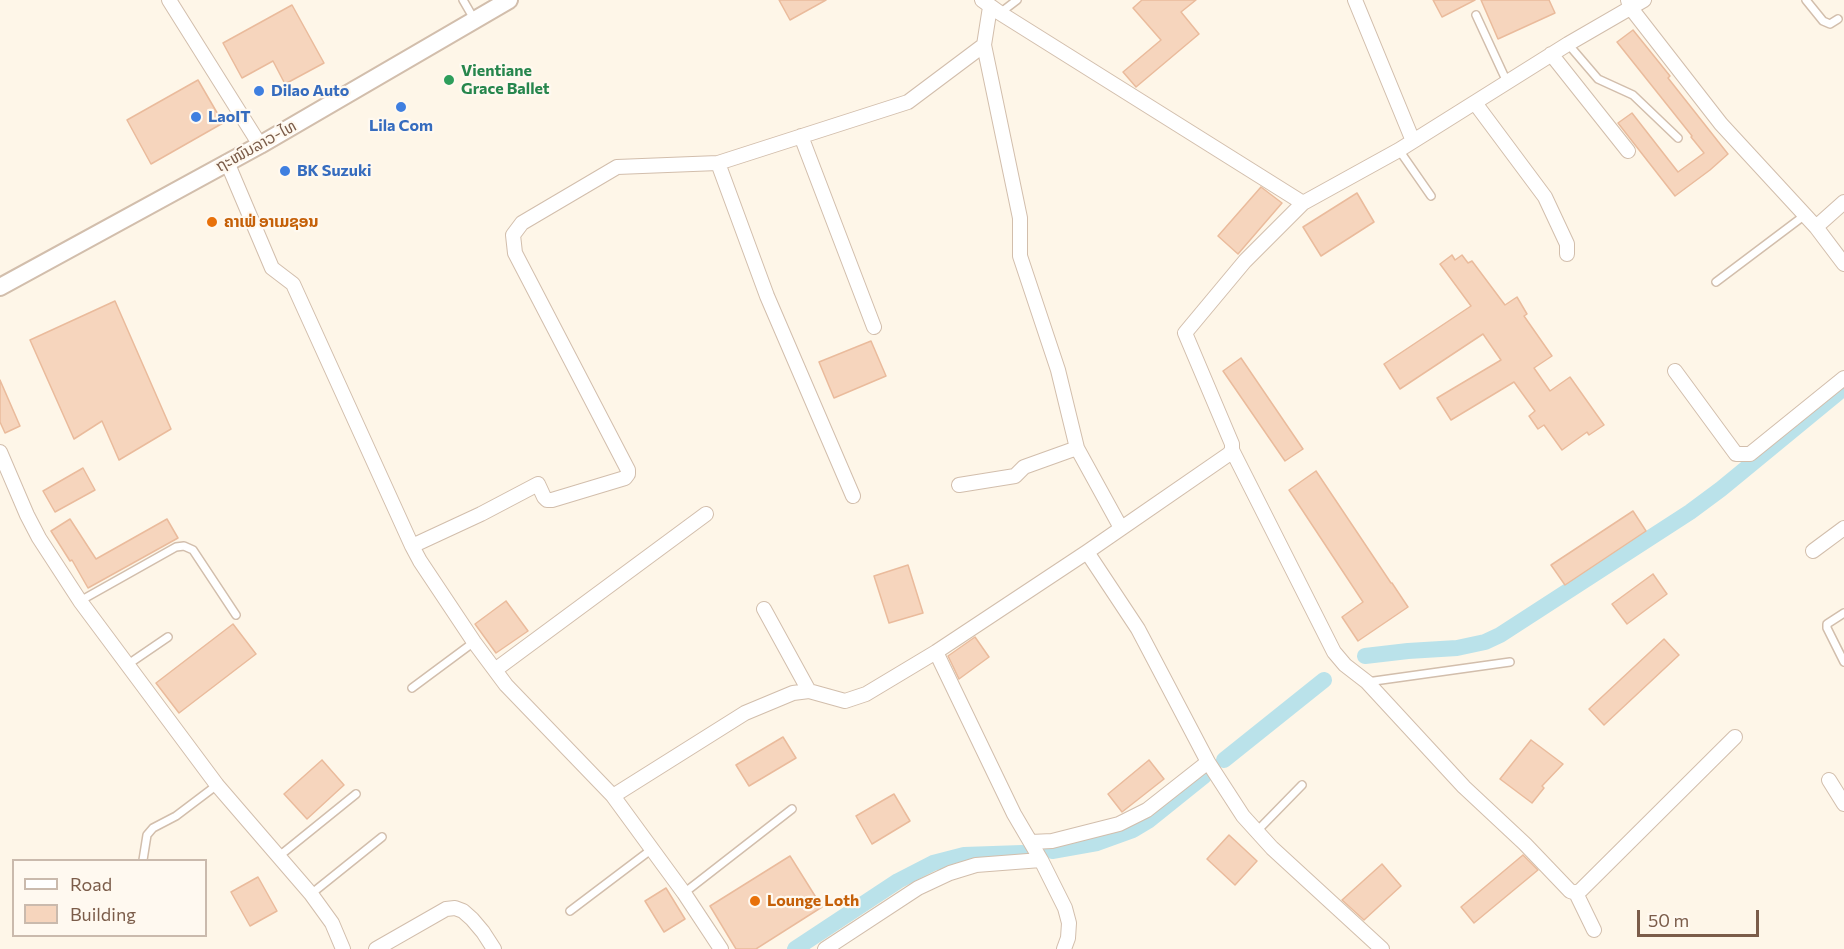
<!DOCTYPE html>
<meta charset="utf-8">
<style>
body{margin:0}
#map{position:relative;width:1844px;height:949px;overflow:hidden;background:#fef6e8;font-family:Commissioner,sans-serif}
canvas{display:block}
.legend{position:absolute;left:12px;top:859px;width:195px;height:78px;box-sizing:border-box;background:#fff9f0;border:2px solid #cabaad;margin:0;padding:8px 10px;list-style:none;font-size:18px;color:#7b5c49}
.legend li{display:flex;align-items:center;gap:12px;height:30px}
.legend b{width:30px;border:2px solid #cabaad}
.scale{position:absolute;left:1637px;top:910px;width:122px;height:27px;box-sizing:border-box;border:3px solid #7b5c49;border-top:0;padding-left:8px;font-size:18px;line-height:21px;white-space:nowrap;color:#7b5c49;-webkit-text-stroke:4px #fff9f0;paint-order:stroke}
</style>
<div id="map">
<canvas width="1844" height="949"></canvas>
<ul class="legend">
<li><b style="height:8px;background:#fff"></b>Road</li>
<li><b style="height:16px;background:#f6d5bd"></b>Building</li>
</ul>
<div class="scale">50 m</div>
</div>
<script>
const ctx = document.querySelector('canvas').getContext('2d');
ctx.lineJoin = 'round';
const poly = rows => new Path2D(rows.map(r => 'M' + r).join(''));
function strokePath(path, color, width, dash) { ctx.strokeStyle = color; ctx.lineWidth = width; ctx.lineCap = dash ? 'butt' : 'round'; ctx.setLineDash(dash || []); ctx.stroke(path); }
function fill(path, color) { ctx.fillStyle = color; ctx.fill(path, 'evenodd'); }
function write(font, color, halo, rows, align = 'center') {
  ctx.font = font + ' Commissioner,"Noto Sans Lao",sans-serif'; ctx.lineWidth = 4.5; ctx.setLineDash([]); ctx.textBaseline = 'middle'; ctx.strokeStyle = halo; ctx.fillStyle = color; for (const [text, x, y, turn = 0] of rows) {
    ctx.save(); ctx.translate(x, y); ctx.rotate((+turn || 0) * Math.PI / 180); ctx.textAlign = isNaN(turn) ? turn : align; if (halo) ctx.strokeText(text, 0, 0); ctx.fillText(text, 0, 0); ctx.restore();
  }
}
const canal = poly([
 [1365,656,1408,651,1457,648,1485,642,1500,635,1690,512,1721,489,1844,388],
 [1224,760,1324,680],
 [1052,851,1097,843,1133,830,1148,821,1204,776],
 [795,949,898,881,933,863,964,855,1022,853]
]);
const building = poly([
 [779,0,826,0,790,20,779,0],
 [1142,0,1196,0,1181,12,1199,34,1136,87,1123,72,1161,40,1133,8,1142,0],
 [1433,0,1475,0,1442,17,1433,0],
 [1481,0,1549,0,1555,13,1498,39,1481,0],
 [292,5,324,63,285,84,273,61,242,78,223,43,292,5],
 [1633,30,1670,76,1668,78,1728,154,1710,170,1675,196,1618,123,1632,113,1678,172,1704,153,1691,137,1692,136,1617,42,1633,30],
 [198,80,223,123,151,164,127,120,198,80],
 [1261,187,1282,203,1238,254,1218,236,1261,187],
 [1357,193,1374,222,1321,256,1303,227,1357,193],
 [1452,255,1455,260,1462,255,1468,263,1472,261,1505,305,1517,297,1527,314,1524,316,1552,356,1534,368,1550,391,1570,377,1604,425,1589,435,1587,432,1562,450,1544,425,1538,429,1529,416,1535,411,1514,382,1451,420,1437,398,1501,360,1483,334,1400,389,1384,364,1471,306,1440,264,1452,255],
 [115,301,171,429,119,460,102,421,74,439,30,340,115,301],
 [871,341,886,376,834,398,819,362,871,341],
 [1241,358,1303,449,1285,461,1223,371,1241,358],
 [0,380,20,426,5,433,0,422,0,380],
 [83,468,95,490,55,512,43,491,83,468],
 [1316,471,1391,583,1392,583,1408,607,1358,641,1342,617,1363,602,1289,490,1316,471],
 [1633,511,1646,531,1565,585,1551,565,1633,511],
 [70,519,96,559,167,519,178,538,88,588,72,560,70,561,51,531,70,519],
 [908,565,923,613,889,623,874,576,908,565],
 [1653,574,1667,594,1627,624,1612,604,1653,574],
 [506,601,528,631,496,653,475,624,506,601],
 [233,624,256,654,179,713,156,683,233,624],
 [975,637,989,657,959,679,948,656,975,637],
 [1664,639,1679,655,1604,725,1589,709,1664,639],
 [783,737,796,758,749,786,736,765,783,737],
 [1531,740,1563,764,1542,786,1544,788,1532,803,1500,779,1531,740],
 [322,760,344,785,307,819,284,794,322,760],
 [1149,760,1164,779,1122,812,1108,794,1149,760],
 [894,794,910,821,872,844,856,816,894,794],
 [1229,835,1257,861,1235,885,1207,859,1229,835],
 [1523,855,1538,870,1474,923,1461,907,1523,855],
 [790,856,822,907,756,949,736,949,710,906,790,856],
 [1382,864,1401,886,1364,920,1342,900,1382,864],
 [258,877,277,911,250,926,231,892,258,877],
 [666,888,685,919,664,932,645,901,666,888]
]);
const service = poly([
 [463,0,474,19],
 [1806,0,1823,21,1830,24,1838,19],
 [1000,13,1017,0],
 [1476,15,1507,82],
 [1568,44,1598,79,1633,95,1678,138],
 [1399,150,1431,196],
 [1716,282,1805,215],
 [80,601,176,547,184,546,193,550,236,615],
 [1844,613,1827,624,1827,628,1844,662],
 [127,665,168,637],
 [1367,682,1510,662],
 [412,688,474,642],
 [1257,831,1302,785],
 [278,857,356,794],
 [143,860,147,835,153,828,176,816,217,785],
 [684,893,792,809],
 [311,894,382,837],
 [570,911,652,849]
]);
const minor = poly([
 [169,0,260,145],
 [982,0,1000,13,1303,203],
 [1355,0,1413,141],
 [1628,0,1630,7,1721,124,1816,227,1844,264],
 [1644,0,1568,44,1399,150,1303,203,1245,261,1185,333,1232,444,1232,450,1334,652,1345,665,1367,682,1464,787,1525,844,1570,891,1576,893,1581,890,1735,737],
 [990,7,984,45,1020,218,1020,256,1058,370,1077,448,1121,528],
 [1551,54,1628,151],
 [1475,103,1545,197,1567,244,1567,254],
 [801,136,874,327],
 [227,162,272,268,293,284,412,546,420,561,474,642,506,685,613,796,684,893,721,949],
 [718,163,767,296,853,496],
 [1816,227,1844,202],
 [1675,371,1736,454,1750,454,1844,378],
 [0,452,27,515,39,538,80,601,217,785,311,894,332,923,343,949],
 [959,485,1015,476,1024,467,1077,448],
 [412,546,481,514,538,484,544,497,547,500,552,500,625,478,628,474,628,470,515,253,513,235,522,223,617,167,718,163,908,102,984,45],
 [1813,551,1844,528],
 [1087,552,1138,629,1208,762,1243,816,1272,848,1382,949],
 [764,609,809,691],
 [936,652,1014,814,1041,860,1065,908,1069,923,1068,938,1064,949],
 [495,670,706,514],
 [1829,780,1844,804],
 [613,796,745,713,793,693,809,691,845,701,866,694,936,652,1087,552,1229,454,1232,450],
 [1031,842,1052,841,1119,824,1147,810,1208,762],
 [1576,893,1594,930],
 [376,949,446,909,455,908,463,911,472,919,483,932,494,949],
 [825,949,918,888,950,873,976,865,1041,860]
]);
const tertiary = poly([
 [0,287,260,145,509,0]
]);
const markers = [
 [449,80,6,"#2e9e5b"],
 [259,91,6,"#3f7fe0"],
 [401,107,6,"#3f7fe0"],
 [196,117,6,"#3f7fe0"],
 [285,171,6,"#3f7fe0"],
 [212,222,6,"#e8710a"],
 [755,901,6,"#e8710a"]
];
const leisureNames = [
 ["Vientiane",461,71],
 ["Grace Ballet",461,89]
];
const shopNames = [
 ["Dilao Auto",271,91],
 ["LaoIT",208,117],
 ["Lila Com",401,126,"center"],
 ["BK Suzuki",297,171]
];
const streetNames = [
 ["ຖະໜົນລາວ-ໄທ",256,146,-29]
];
const foodNames = [
 ["ຄາເຟ່ ອາເມຊອນ",224,222],
 ["Lounge Loth",767,901]
];
strokePath(canal, '#bae2ea', 16);
fill(building, '#f6d5bd');
strokePath(building, '#eabb9c', 1.5);
strokePath(service, '#d2beac', 10);
strokePath(minor, '#d2beac', 16);
strokePath(tertiary, '#d2beac', 20);
strokePath(service, '#fff', 7);
strokePath(minor, '#fff', 14);
strokePath(tertiary, '#fff', 16);
for (const [x, y, r, color] of markers) { const dot = new Path2D(); dot.arc(x, y, r, 0, 2 * Math.PI); ctx.fillStyle = color; ctx.fill(dot); strokePath(dot, '#fff9f0', 2); }
write('bold 16px', '#27864d', '#fff9f0', leisureNames, 'left');
write('bold 16px', '#366cbe', '#fff9f0', shopNames, 'left');
write('16px', '#7b5c49', '#fff9f0', streetNames);
write('bold 16px', '#c56008', '#fff9f0', foodNames, 'left');
</script>
